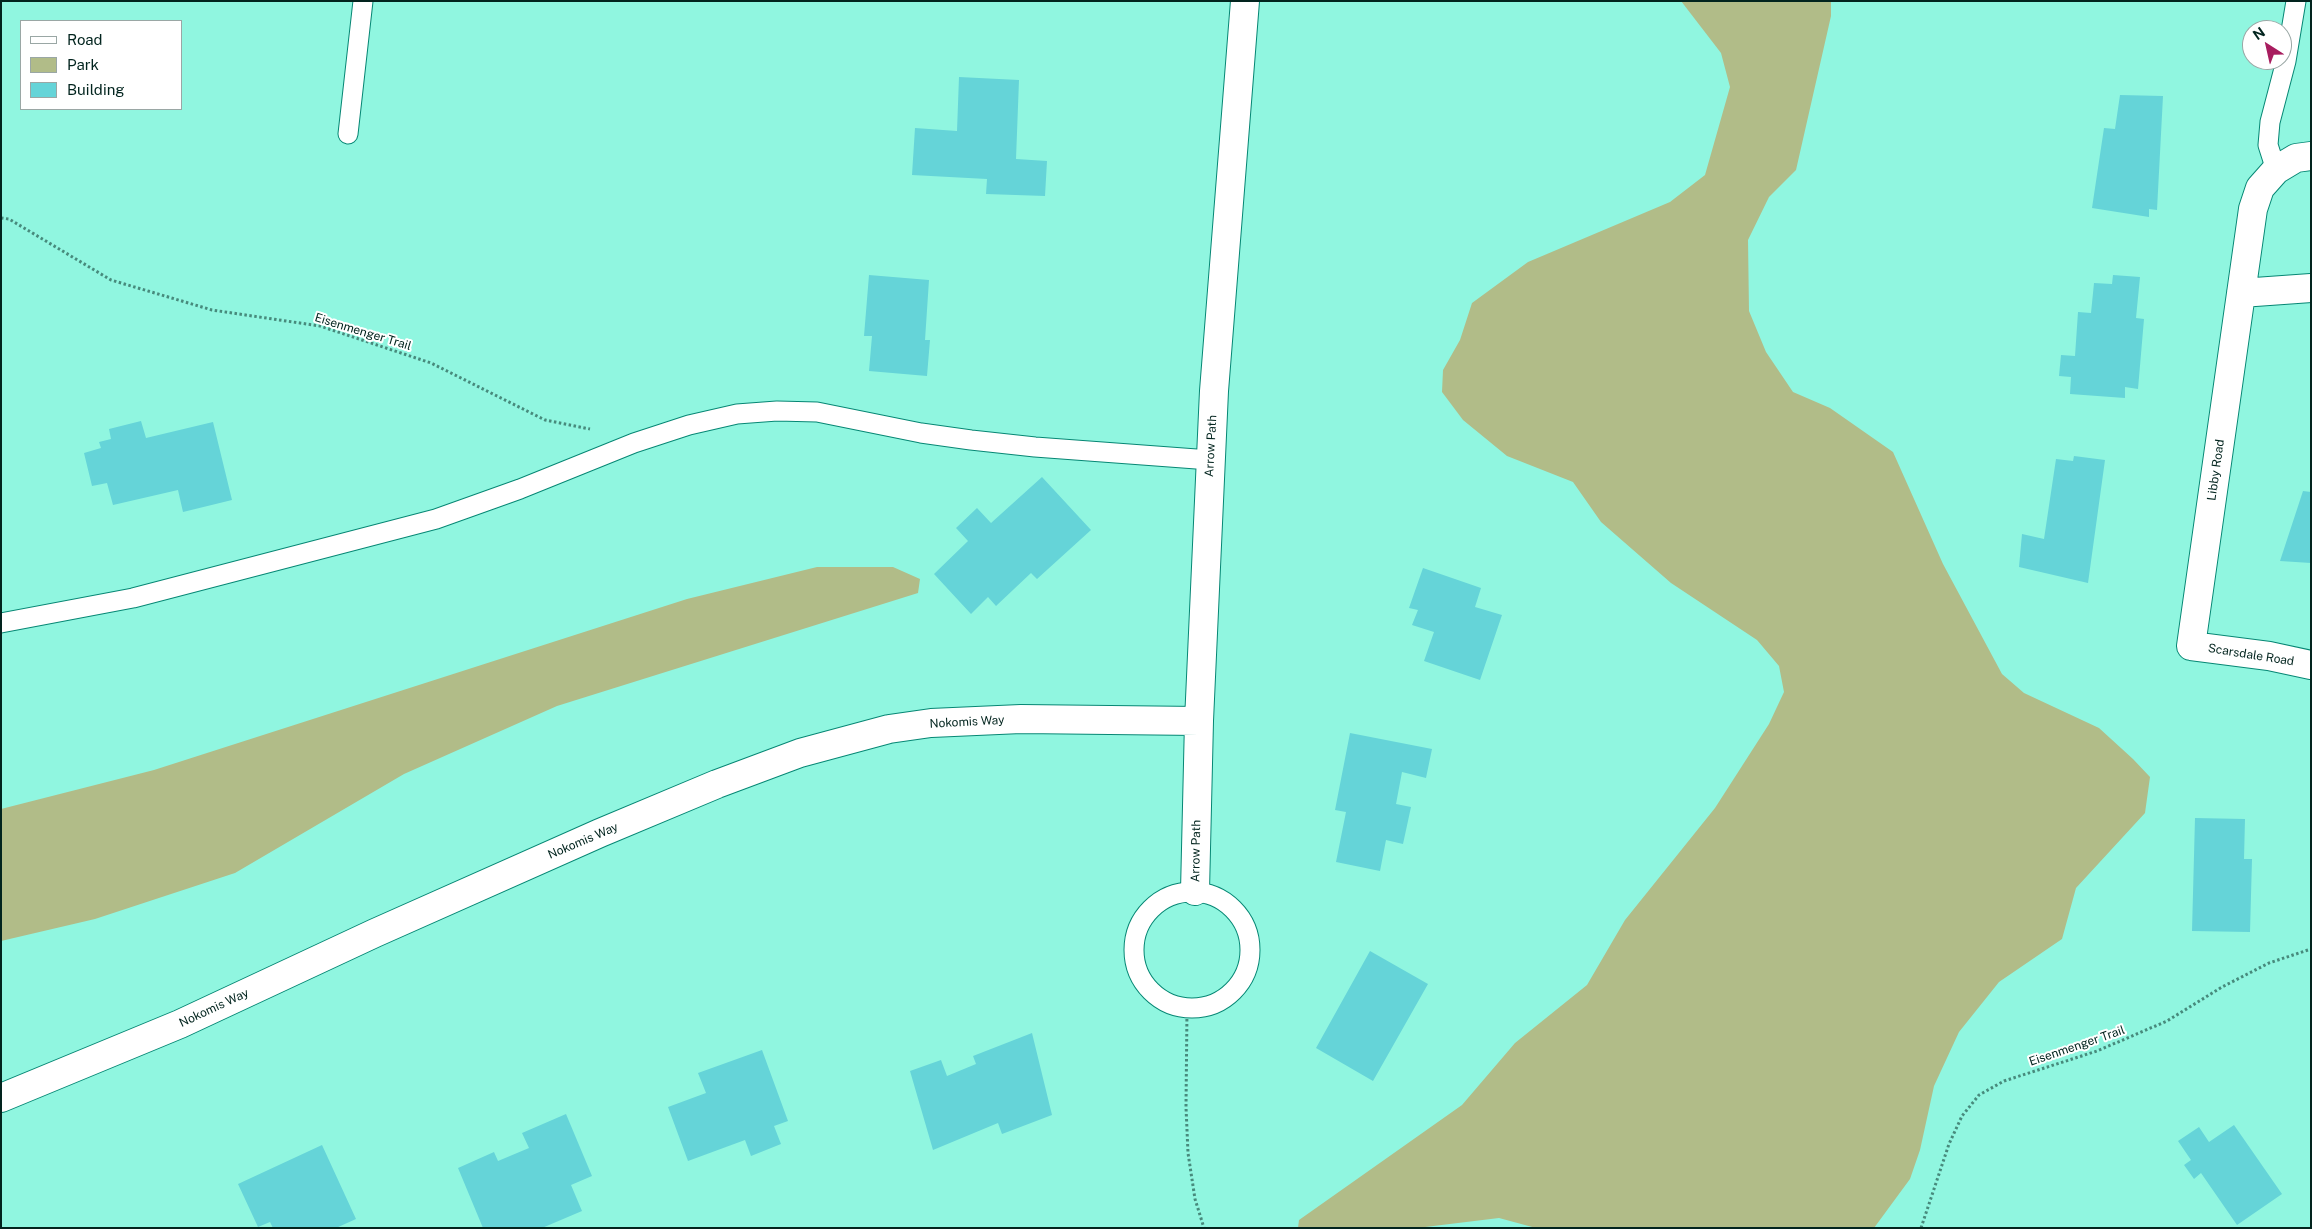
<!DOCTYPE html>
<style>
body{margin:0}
#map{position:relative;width:2312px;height:1229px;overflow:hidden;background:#90f6e0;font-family:"Public Sans",sans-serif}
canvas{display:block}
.frame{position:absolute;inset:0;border:2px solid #02241e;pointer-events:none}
.legend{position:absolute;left:20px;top:20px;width:162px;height:90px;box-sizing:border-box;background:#fff;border:1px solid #9aa7a5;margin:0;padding:6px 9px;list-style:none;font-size:15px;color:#02241e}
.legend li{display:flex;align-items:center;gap:10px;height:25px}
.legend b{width:25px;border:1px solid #9aa7a5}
.north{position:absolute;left:2242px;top:20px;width:50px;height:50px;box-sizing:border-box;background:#fff;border:1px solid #9aa7a5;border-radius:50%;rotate:325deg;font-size:14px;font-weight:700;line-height:20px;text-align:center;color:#02241e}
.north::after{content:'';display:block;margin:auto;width:18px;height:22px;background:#a81d5f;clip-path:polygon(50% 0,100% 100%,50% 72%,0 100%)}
</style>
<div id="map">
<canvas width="2312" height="1229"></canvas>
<div class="frame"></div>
<ul class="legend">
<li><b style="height:6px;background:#fff"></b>Road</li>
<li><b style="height:14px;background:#b1bc88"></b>Park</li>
<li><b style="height:14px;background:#65d4d8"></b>Building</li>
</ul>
<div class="north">N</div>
</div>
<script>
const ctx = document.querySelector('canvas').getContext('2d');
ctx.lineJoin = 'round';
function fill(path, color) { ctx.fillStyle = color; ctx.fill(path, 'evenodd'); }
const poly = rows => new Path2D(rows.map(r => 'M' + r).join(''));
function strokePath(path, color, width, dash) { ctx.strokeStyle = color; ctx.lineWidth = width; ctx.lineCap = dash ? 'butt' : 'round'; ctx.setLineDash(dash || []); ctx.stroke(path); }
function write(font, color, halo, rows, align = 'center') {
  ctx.font = font + ' "Public Sans",sans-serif'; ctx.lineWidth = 4; ctx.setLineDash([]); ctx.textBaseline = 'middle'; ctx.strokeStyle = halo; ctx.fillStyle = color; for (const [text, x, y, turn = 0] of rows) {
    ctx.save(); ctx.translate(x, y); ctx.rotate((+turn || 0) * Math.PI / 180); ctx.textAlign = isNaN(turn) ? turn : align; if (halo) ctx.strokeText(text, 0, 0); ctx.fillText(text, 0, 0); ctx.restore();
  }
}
const green = poly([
 [1681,1,1831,1,1831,16,1796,170,1769,197,1748,240,1749,311,1766,352,1793,392,1830,408,1893,452,1943,564,2002,674,2024,693,2099,728,2133,759,2150,777,2145,813,2076,888,2062,939,1999,982,1959,1032,1934,1086,1920,1150,1910,1179,1874,1228,1536,1228,1499,1218,1417,1228,1298,1228,1299,1220,1462,1105,1515,1043,1587,985,1625,920,1715,808,1769,724,1784,692,1779,666,1757,640,1671,583,1601,522,1573,482,1507,456,1463,420,1442,392,1443,370,1460,340,1472,303,1528,262,1670,202,1705,175,1730,87,1721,53],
 [817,567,893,567,920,579,918,593,557,706,404,774,235,873,95,919,1,941,1,809,154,770,687,599]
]);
const building = poly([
 [959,77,1019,80,1016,159,1047,161,1045,196,986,194,987,179,912,175,915,128,957,131],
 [2120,95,2163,96,2157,210,2149,209,2149,217,2092,208,2104,128,2115,129],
 [869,275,929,280,925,340,930,340,927,376,869,371,872,336,864,336],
 [2113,275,2140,277,2136,318,2144,319,2138,389,2125,387,2125,398,2070,394,2071,377,2059,376,2061,355,2075,356,2078,312,2091,313,2094,283,2112,284],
 [141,421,146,438,213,422,232,500,183,512,178,490,113,505,107,483,92,486,84,453,101,448,99,442,111,439,109,429],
 [2074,456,2105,460,2088,583,2019,567,2022,534,2044,539,2056,459,2073,461],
 [1042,477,1091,530,1037,579,1031,573,996,606,988,597,971,614,934,574,968,541,956,528,977,508,991,523],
 [2303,491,2311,492,2311,563,2280,561],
 [1423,568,1481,588,1475,607,1502,615,1480,680,1424,661,1434,632,1412,625,1418,610,1409,608],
 [1350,733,1432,749,1426,778,1402,772,1396,804,1411,807,1403,844,1386,840,1380,871,1336,862,1346,812,1335,810],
 [2195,818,2245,819,2244,859,2252,859,2250,932,2192,931],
 [1370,951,1428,984,1373,1081,1316,1048],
 [1032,1033,1052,1115,1002,1134,998,1123,933,1150,910,1071,941,1060,947,1076,976,1064,973,1056],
 [762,1050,788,1121,774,1126,781,1144,751,1156,745,1140,688,1161,668,1107,706,1093,698,1073],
 [566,1114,592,1176,571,1185,582,1211,542,1228,483,1228,458,1168,494,1152,498,1161,529,1148,522,1133],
 [2234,1125,2282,1194,2237,1225,2201,1173,2194,1179,2184,1165,2191,1160,2178,1141,2199,1127,2209,1142],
 [322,1145,356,1219,336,1228,273,1228,270,1222,258,1227,238,1184]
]);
const path = poly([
 [1,218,9,219,111,280,212,310,320,326,431,363,545,420,590,429],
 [1187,1009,1186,1107,1188,1153,1195,1199,1204,1228],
 [1921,1228,1949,1144,1962,1116,1979,1095,2004,1081,2097,1051,2167,1021,2222,987,2269,963,2311,949]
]);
const service = poly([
 [348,134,363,1],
 [2276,170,2268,145,2270,122,2286,61,2296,1],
 [1,623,133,598,436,519,520,489,634,443,689,425,737,414,777,411,817,412,921,433,971,440,1035,447,1210,460],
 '1134 950a58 58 0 1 1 116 0a58 58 0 1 1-116 0Z'
]);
const minor = poly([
 [2311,156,2296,158,2276,170,2260,188,2253,209,2191,646,2269,656,2311,665],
 [2241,293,2311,288],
 [1195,891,1199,721,1214,391,1245,1],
 [1,1098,180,1024,375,933,600,833,717,784,800,753,889,729,931,723,1021,719,1199,721]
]);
const streetNames = [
 ["Eisenmenger Trail",363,332,17],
 ["Arrow Path",1211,446,-87],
 ["Libby Road",2216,470,-82],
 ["Scarsdale Road",2251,655,9],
 ["Nokomis Way",967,722,-3],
 ["Nokomis Way",583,841,-23],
 ["Arrow Path",1196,851,-89],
 ["Nokomis Way",214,1008,-25],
 ["Eisenmenger Trail",2077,1046,-19]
];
fill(green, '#b1bc88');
fill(building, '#65d4d8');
strokePath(service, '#068774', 21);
strokePath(minor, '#068774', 30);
strokePath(path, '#478a7c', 3, [2.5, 2.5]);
strokePath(service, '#fff', 19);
strokePath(minor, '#fff', 28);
write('12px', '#02241e', '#fff', streetNames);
</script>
